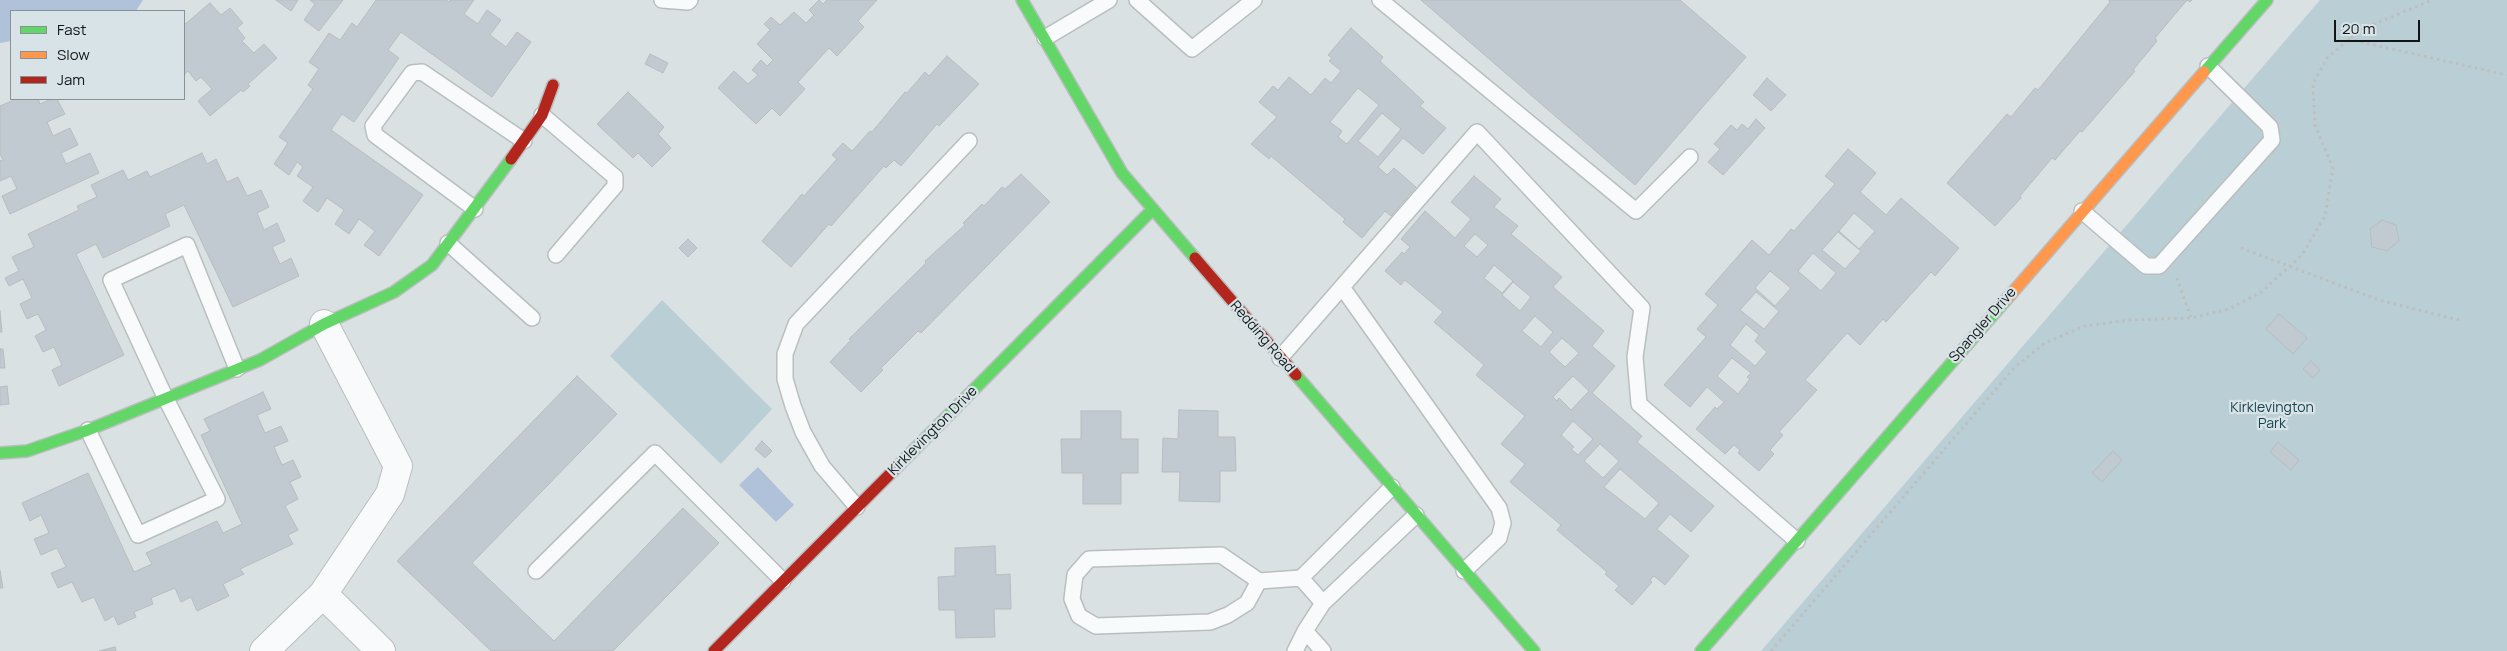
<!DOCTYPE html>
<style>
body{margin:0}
#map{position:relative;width:2507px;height:651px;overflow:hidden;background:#dae1e2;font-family:Manrope,sans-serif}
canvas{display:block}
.legend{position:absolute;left:10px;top:10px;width:175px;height:90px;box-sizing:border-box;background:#d7e3e6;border:1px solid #889193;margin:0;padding:6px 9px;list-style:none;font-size:15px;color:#111516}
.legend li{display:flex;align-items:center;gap:10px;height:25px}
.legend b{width:25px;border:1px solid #889193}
.scale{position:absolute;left:2334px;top:20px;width:86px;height:22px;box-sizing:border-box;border:2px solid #111516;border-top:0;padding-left:6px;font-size:15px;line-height:18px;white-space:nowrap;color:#111516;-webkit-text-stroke:4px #d7e3e6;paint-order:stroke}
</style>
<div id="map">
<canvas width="2507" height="651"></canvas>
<ul class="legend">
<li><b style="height:6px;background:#63d668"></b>Fast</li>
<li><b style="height:6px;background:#ff974d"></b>Slow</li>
<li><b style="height:6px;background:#b3261e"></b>Jam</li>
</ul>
<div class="scale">20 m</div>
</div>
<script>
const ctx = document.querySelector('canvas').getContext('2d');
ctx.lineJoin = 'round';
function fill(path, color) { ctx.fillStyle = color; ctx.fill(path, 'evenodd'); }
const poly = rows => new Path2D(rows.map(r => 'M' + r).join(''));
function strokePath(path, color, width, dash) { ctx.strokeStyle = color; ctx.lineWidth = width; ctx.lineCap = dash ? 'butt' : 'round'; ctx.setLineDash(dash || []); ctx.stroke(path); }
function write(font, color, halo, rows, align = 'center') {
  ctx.font = font + ' Manrope,sans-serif'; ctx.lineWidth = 4.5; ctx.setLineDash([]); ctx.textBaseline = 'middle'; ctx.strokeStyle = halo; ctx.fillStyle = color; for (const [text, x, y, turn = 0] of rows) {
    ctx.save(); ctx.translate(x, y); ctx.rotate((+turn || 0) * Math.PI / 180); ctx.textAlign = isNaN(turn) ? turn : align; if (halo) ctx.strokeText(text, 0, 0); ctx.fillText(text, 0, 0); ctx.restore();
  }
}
const green = poly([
 [2320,0,2507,0,2507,651,1761,651],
 [662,300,772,409,721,464,610,356]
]);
const water = poly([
 [0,0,143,0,136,11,11,11,11,41,0,43],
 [758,467,794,505,776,522,739,485]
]);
const building = poly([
 [276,0,298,0,291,11,276,0],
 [310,0,343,0,319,31,304,20,315,4,310,0],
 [376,0,446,0,449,2,450,0,474,0,464,14,478,24,487,10,501,20,490,35,506,47,517,32,531,42,492,97,401,32,388,50,399,58,354,122,342,114,331,130,423,195,379,256,364,245,375,231,359,219,349,234,335,224,344,210,327,198,318,212,303,201,313,187,297,176,303,167,297,162,289,175,274,164,288,143,279,137,313,89,308,85,319,69,309,62,329,33,340,40,352,23,357,27,376,0],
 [819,0,823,4,827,0,877,0,858,21,864,27,837,56,829,48,798,82,805,89,780,116,772,108,756,124,718,88,734,71,748,84,758,75,752,70,761,60,767,66,773,60,757,44,770,30,764,24,771,17,780,25,794,12,806,23,814,15,809,10,819,0],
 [1421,0,1680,0,1746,57,1635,185,1421,0],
 [2109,0,2192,0,2190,2,2187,0,2155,38,2157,41,2133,70,2135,71,2082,132,2080,131,2055,160,2052,158,2020,196,2021,198,1995,226,1947,183,2007,114,2011,117,2035,88,2038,90,2110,2,2109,0],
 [210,3,221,15,230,8,243,23,237,28,245,38,242,41,254,53,264,44,277,58,248,84,250,86,243,92,241,90,210,116,198,101,212,89,201,77,196,81,188,71,184,75,184,25,210,3],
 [1351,28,1383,57,1380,61,1424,102,1420,106,1446,128,1423,154,1403,138,1378,167,1387,175,1394,168,1416,187,1391,216,1385,211,1362,238,1343,222,1345,219,1271,156,1269,159,1251,144,1277,117,1259,102,1273,86,1278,90,1289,77,1311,95,1325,78,1331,83,1341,71,1329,61,1332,58,1328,55,1351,28],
 [1358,88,1379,105,1347,144,1338,137,1342,131,1330,122,1358,88],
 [1382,113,1401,129,1378,157,1358,141,1382,113],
 [650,54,668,63,663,73,645,64,650,54],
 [947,56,979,84,939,126,937,124,901,166,894,160,886,168,884,166,831,226,829,224,791,267,762,241,802,194,804,196,837,159,832,155,843,143,852,151,870,131,872,132,905,92,907,93,925,72,929,76,947,56],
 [1767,78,1786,95,1771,111,1753,95,1767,78],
 [628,92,664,127,658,134,671,148,652,167,638,153,633,158,597,124,628,92],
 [16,99,38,99,40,104,51,99,57,99,65,114,47,122,53,136,70,128,78,145,61,153,66,164,90,153,99,173,10,214,2,196,17,189,11,176,0,181,0,161,3,160,0,154,0,106,16,99],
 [1756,119,1765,128,1723,175,1708,162,1720,149,1714,144,1731,125,1737,130,1742,124,1748,129,1756,119],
 [1848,149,1876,173,1860,192,1886,215,1901,198,1959,248,1935,276,1931,272,1886,322,1883,319,1860,345,1847,333,1805,380,1817,390,1779,432,1783,435,1770,450,1774,454,1759,471,1738,453,1740,450,1734,445,1725,454,1696,429,1715,407,1717,409,1724,402,1707,387,1690,407,1664,385,1706,337,1697,329,1718,305,1705,294,1752,240,1769,255,1791,229,1794,231,1835,184,1825,176,1848,149],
 [1854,213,1875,231,1859,249,1839,231,1854,213],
 [1838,232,1861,251,1845,269,1822,250,1838,232],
 [1813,253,1836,273,1821,291,1798,271,1813,253],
 [1770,271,1791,288,1775,306,1755,288,1770,271],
 [1756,292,1779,311,1764,329,1740,310,1756,292],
 [1746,324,1759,335,1755,341,1767,352,1755,366,1730,345,1746,324],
 [1732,358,1751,373,1747,377,1750,379,1738,394,1717,376,1732,358],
 [202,153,207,164,216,159,227,182,238,177,247,196,261,190,269,207,257,213,264,230,277,223,285,241,272,247,280,264,291,258,299,276,233,307,184,205,165,214,170,226,103,258,96,244,76,254,124,355,59,386,52,370,62,365,54,347,43,352,35,336,46,330,38,314,27,319,20,304,32,298,23,279,9,286,5,278,19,271,12,257,34,247,28,234,79,210,77,206,97,197,91,185,123,170,128,180,147,171,150,177,202,153],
 [1021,174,1050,202,921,333,918,331,881,368,883,370,861,392,830,362,851,340,849,339,926,263,925,261,965,225,963,223,982,204,984,206,1002,187,1005,189,1021,174],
 [1474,176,1501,199,1494,207,1518,226,1511,234,1562,277,1553,287,1604,331,1592,346,1615,366,1592,393,1642,436,1637,442,1714,506,1691,532,1670,514,1657,529,1689,556,1665,585,1654,576,1650,580,1652,582,1632,605,1615,590,1619,586,1605,574,1607,572,1557,530,1561,525,1510,482,1525,464,1501,444,1525,416,1476,375,1484,365,1434,322,1443,312,1405,280,1401,285,1385,271,1402,252,1404,254,1410,247,1401,239,1425,211,1455,238,1471,219,1451,202,1474,176],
 [1475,234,1488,245,1477,257,1464,246,1475,234],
 [1494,265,1513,281,1502,293,1484,278,1494,265],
 [1513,282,1531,297,1520,311,1502,295,1513,282],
 [1535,316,1553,332,1541,347,1522,331,1535,316],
 [1562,338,1579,353,1565,367,1549,352,1562,338],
 [1573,376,1589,391,1571,410,1559,398,1557,401,1553,397,1573,376],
 [1573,421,1593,439,1578,455,1571,449,1574,447,1561,435,1573,421],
 [1600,444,1619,461,1603,478,1584,461,1600,444],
 [1620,469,1659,503,1645,519,1604,487,1620,469],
 [2382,220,2396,225,2399,241,2387,251,2372,247,2370,229,2382,220],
 [688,239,697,248,688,257,679,248,688,239],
 [0,311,2,332,0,332,0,311],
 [2279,314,2307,338,2293,354,2266,329,2279,314],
 [0,349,3,349,5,368,0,368,0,349],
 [2311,361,2320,370,2313,378,2303,369,2311,361],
 [577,376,617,414,472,563,554,641,683,508,719,543,613,651,491,651,397,561,577,376],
 [7,386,9,404,0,405,0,387,7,386],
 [263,392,271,409,257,415,265,433,281,426,288,441,274,447,282,465,293,460,301,477,290,482,298,499,285,506,298,530,288,535,293,544,240,569,244,574,223,584,229,596,197,611,191,597,181,602,175,588,151,598,153,604,134,612,136,617,118,625,114,616,105,621,94,597,82,602,72,582,58,588,51,573,66,567,57,548,41,555,34,539,49,533,41,515,30,521,22,503,88,473,134,572,152,564,146,553,217,521,223,533,242,524,201,435,210,431,204,419,263,392],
 [1179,410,1218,411,1218,437,1235,437,1236,471,1220,471,1220,502,1179,501,1180,472,1162,472,1163,438,1178,439,1179,410],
 [1081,411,1121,411,1121,439,1138,439,1138,473,1121,473,1121,504,1083,504,1083,473,1062,473,1061,439,1081,439,1081,411],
 [762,441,772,451,765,458,755,449,762,441],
 [2278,442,2299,460,2291,470,2270,452,2278,442],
 [2113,451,2122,460,2102,482,2092,473,2113,451],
 [995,546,996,575,1010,574,1011,609,994,609,995,637,956,638,955,610,939,610,938,577,955,576,955,548,995,546],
 [0,571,3,588,0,588,0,571],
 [115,647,116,651,99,651,115,647]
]);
const path = poly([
 [2348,39,2507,75],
 [2241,248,2379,300,2463,321],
 [2177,278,2191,318],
 [1771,651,2014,368,2045,343,2084,326,2130,320,2191,318,2229,309,2260,293,2302,255,2325,216,2333,168,2315,125,2313,84,2327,58,2360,30,2432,0]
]);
const lane = poly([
 [662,0,688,2,690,0],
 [1137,0,1192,49,1254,0],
 [1380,0,1636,211,1690,157],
 [1045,38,1109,0],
 [542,115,615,177,615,186,556,255],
 [475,209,375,135,373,126,412,73,422,72,524,141],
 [2082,211,2146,266,2159,266,2272,140,2270,127,2208,66],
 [448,243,532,318],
 [1342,287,1499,508,1503,523,1499,538,1464,571],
 [1280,358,1477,132,1642,308,1635,357,1639,404,1797,541],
 [88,430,138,535,217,499,165,397,111,280,187,245,237,369],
 [857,507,822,466,803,432,793,406,785,379,785,354,796,324,969,141],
 [536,571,655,453,783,581],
 [1301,578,1392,487],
 [1259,581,1247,603,1228,615,1210,622,1096,626,1079,616,1072,599,1075,575,1089,559,1221,555,1259,581,1301,578,1323,603,1305,631,1295,651],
 [1323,603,1416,515],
 [1305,631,1323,651]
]);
const street = poly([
 [323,594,381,651],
 [264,651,323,594,390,494,398,466,324,324]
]);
const fast = poly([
 [1022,0,1122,173,1195,258],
 [2204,72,2267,0],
 [1296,375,1534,651],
 [0,453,27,451,88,430,260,360,324,324,394,292,432,265,511,159],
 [898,466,1152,210],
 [1701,651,2006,300]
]);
const slow = poly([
 [2006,300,2204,72]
]);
const jam = poly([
 [511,159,542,115,553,85],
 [1195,258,1296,375],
 [714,651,898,466]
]);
const streetNames = [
 ["Spangler Drive",1983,325,-49],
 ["Redding Road",1262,337,49],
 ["Kirklevington Drive",933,431,-45]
];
const parkNames = [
 ["Kirklevington",2272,408],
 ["Park",2272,424]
];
fill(green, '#bacfd5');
fill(water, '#afc2da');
fill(building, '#c0cad0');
strokePath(building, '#b8bdbe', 1);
strokePath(lane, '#b9bebf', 18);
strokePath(street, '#b9bebf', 30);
strokePath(fast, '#b9bebf', 14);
strokePath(slow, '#b9bebf', 14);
strokePath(jam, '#b9bebf', 14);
strokePath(path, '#bcbebf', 3, [2.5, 4]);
strokePath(lane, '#f9fafb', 15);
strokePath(street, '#f9fafb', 28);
strokePath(fast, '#63d668', 11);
strokePath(slow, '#ff974d', 11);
strokePath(jam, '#b3261e', 11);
write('14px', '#111516', '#d7e3e6', streetNames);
write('14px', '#184450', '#d7e3e6', parkNames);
</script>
